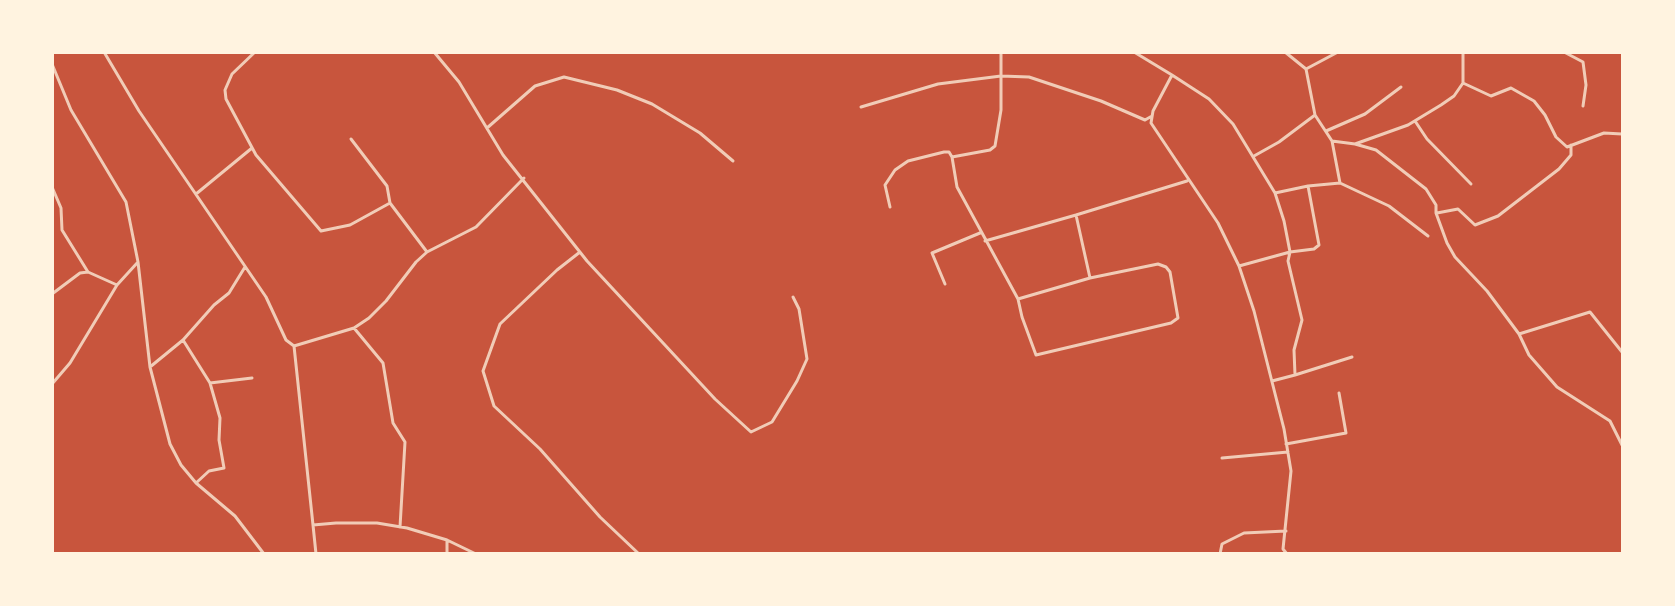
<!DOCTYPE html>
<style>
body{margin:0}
#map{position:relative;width:1675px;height:606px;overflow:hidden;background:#c8553d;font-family:"Nunito Sans",sans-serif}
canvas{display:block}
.frame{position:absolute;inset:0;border:54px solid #fff3e0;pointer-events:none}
</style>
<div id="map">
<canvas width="1675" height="606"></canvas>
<div class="frame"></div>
</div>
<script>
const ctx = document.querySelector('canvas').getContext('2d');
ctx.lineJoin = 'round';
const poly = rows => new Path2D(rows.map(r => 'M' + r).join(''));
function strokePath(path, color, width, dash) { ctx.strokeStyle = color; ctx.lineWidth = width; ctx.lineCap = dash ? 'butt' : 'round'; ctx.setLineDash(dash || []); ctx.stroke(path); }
const minor = poly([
 [104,52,139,111,266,297,286,340,294,346,313,525],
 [255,52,232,74,225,90,226,99,256,155,321,231,350,225,390,203],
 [434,52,459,82,503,155,587,261,715,399,751,432,772,422,797,381,807,359,799,309,793,297],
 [1134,52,1172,75,1153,111,1151,123,1218,223,1239,266,1254,311,1284,429,1291,471,1283,549,1287,554],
 [1564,52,1583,62,1586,85,1583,106],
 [52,64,71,110,126,202,138,262,150,367,170,444,181,465,196,483,235,516,264,554],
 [1306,69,1338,52],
 [1172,75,1209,99,1233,124,1275,193,1284,221,1290,252,1288,261,1302,320,1294,350,1295,375,1272,381],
 [1463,83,1491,96,1511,88,1534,101,1545,115,1556,137,1567,147,1604,133,1622,134],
 [861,107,938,84,1001,76,1029,77,1101,101,1145,120,1152,116],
 [1415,121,1427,139,1471,184],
 [487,128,535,86,564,77,617,90,652,104,700,133,733,161],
 [1326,131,1365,114,1401,87],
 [351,139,387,186,390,203,427,252],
 [1332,141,1355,144,1408,125,1441,105,1454,96,1463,83,1463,52],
 [1355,144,1376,150,1426,189,1436,205,1436,213,1447,243,1455,257,1487,291,1519,334,1529,355,1557,387,1610,421,1622,445],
 [1254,156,1279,142,1315,115],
 [952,157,957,187,1018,299,1022,317,1036,355,1171,323,1178,318,1170,272,1166,267,1158,264,1090,278,1018,299],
 [1340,183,1389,206,1428,236],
 [52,187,61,208,62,230,88,272],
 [1275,193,1308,186,1340,183,1332,141,1315,115,1306,69,1285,52],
 [196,194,252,148],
 [890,207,885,185,895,170,908,161,944,152,949,152,952,157,990,150,995,146,1001,110,1001,52],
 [1437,213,1458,209,1475,225,1498,216,1559,169,1571,155,1571,145],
 [985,241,1076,215],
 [580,252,557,270,500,324,483,371,494,406,540,449,600,517,639,554],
 [1239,266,1290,252,1314,249,1319,245,1308,186],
 [1090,278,1076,215,1187,181],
 [945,284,932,253,980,233],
 [52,294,80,273,88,272,117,285],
 [354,328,383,363,393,423,405,442,400,527],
 [1519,334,1590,312,1622,352],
 [183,340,210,383,220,418,219,440,224,468,209,471,196,483],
 [294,346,354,328,369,318,386,301,416,262,427,252,476,227,524,178],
 [150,367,183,340,214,305,229,293,245,267],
 [1295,375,1352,357],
 [210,383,252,378],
 [52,384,70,363,117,285,138,262],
 [1286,444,1346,433,1339,393],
 [1222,458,1288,452],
 [447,540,447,554],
 [316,554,313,525,336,523,377,523,407,528,447,540,476,554],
 [1220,554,1222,544,1244,533,1286,531]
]);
strokePath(minor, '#f1ccb7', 3);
</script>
